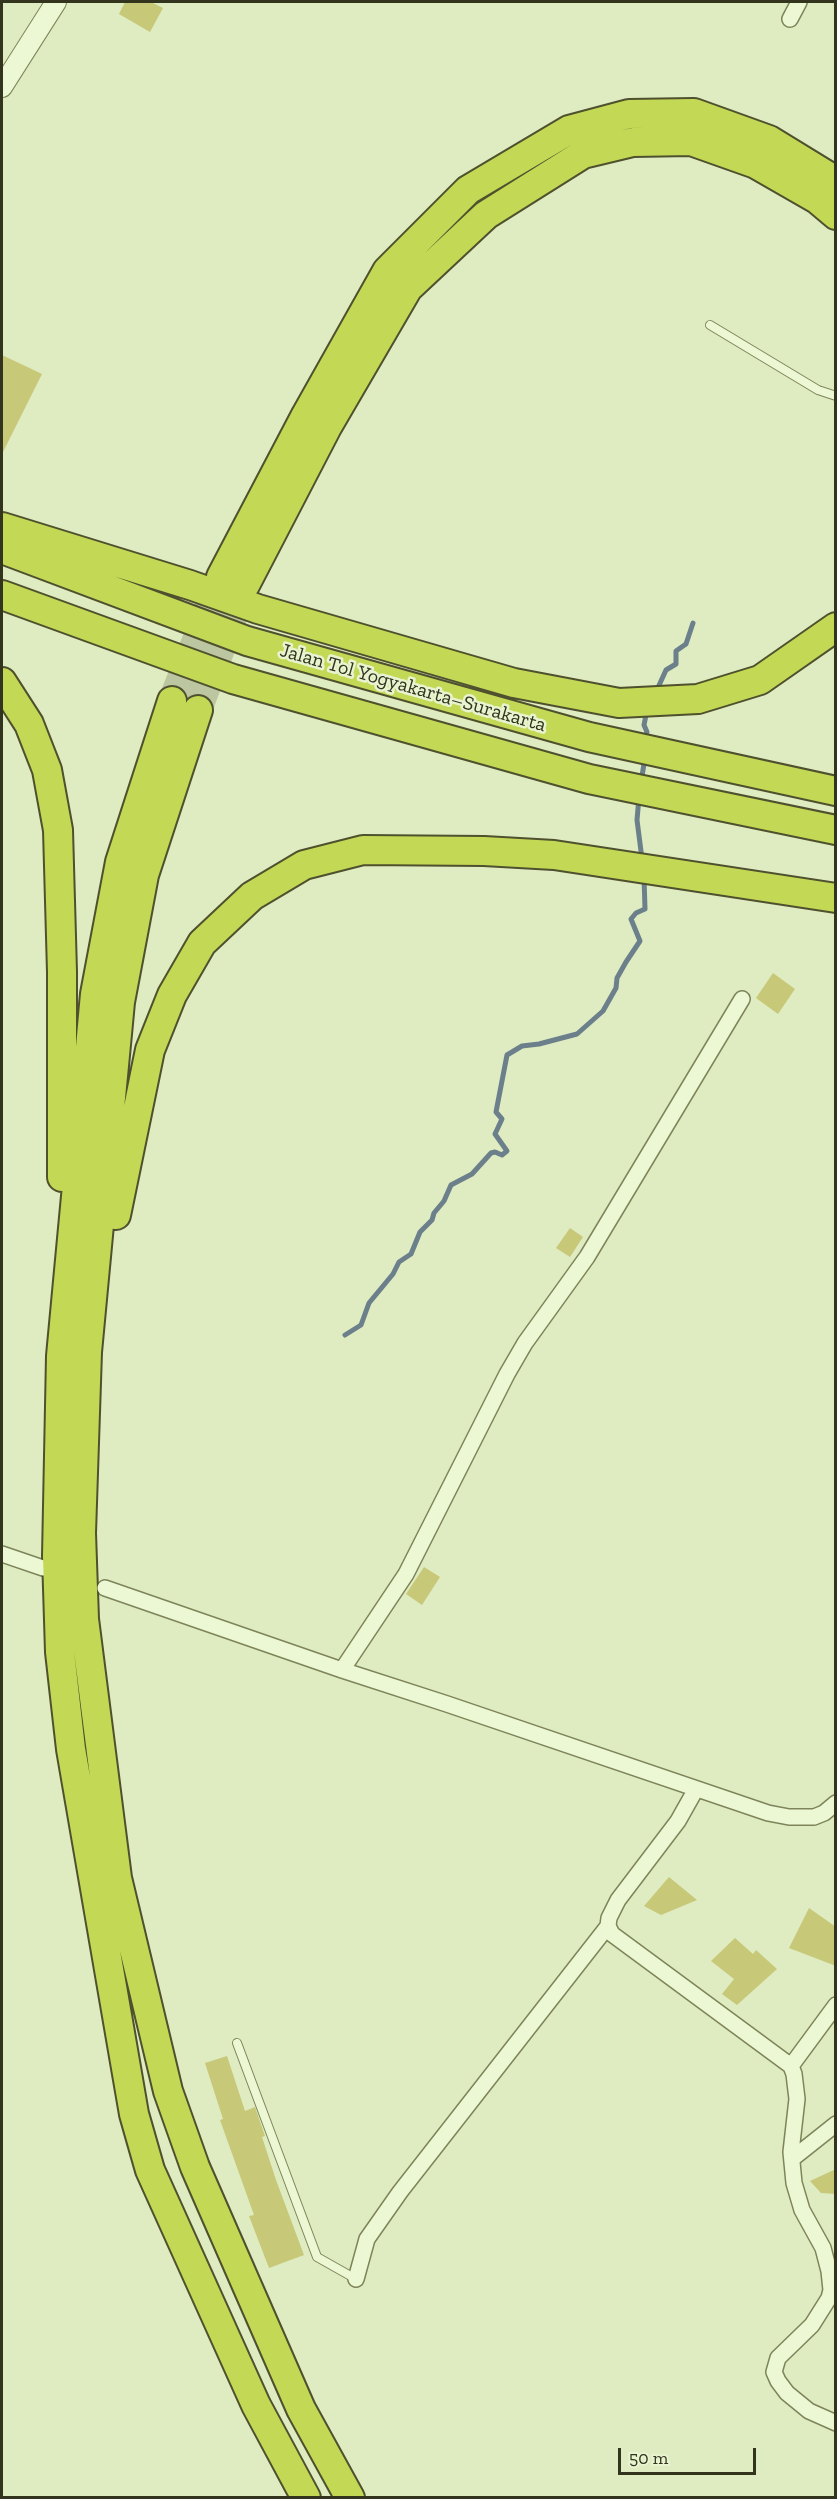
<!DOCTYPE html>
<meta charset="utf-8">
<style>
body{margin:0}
#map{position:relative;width:837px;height:2499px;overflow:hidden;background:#dfebc1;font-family:"Zilla Slab",serif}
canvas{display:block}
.frame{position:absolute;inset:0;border:3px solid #32341d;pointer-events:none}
.scale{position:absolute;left:618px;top:2448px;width:138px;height:27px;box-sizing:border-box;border:3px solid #32341d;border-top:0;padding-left:8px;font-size:18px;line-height:21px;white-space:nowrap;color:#32341d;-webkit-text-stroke:4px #e8f3d0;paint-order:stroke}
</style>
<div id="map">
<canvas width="837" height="2499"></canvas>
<div class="frame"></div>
<div class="scale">50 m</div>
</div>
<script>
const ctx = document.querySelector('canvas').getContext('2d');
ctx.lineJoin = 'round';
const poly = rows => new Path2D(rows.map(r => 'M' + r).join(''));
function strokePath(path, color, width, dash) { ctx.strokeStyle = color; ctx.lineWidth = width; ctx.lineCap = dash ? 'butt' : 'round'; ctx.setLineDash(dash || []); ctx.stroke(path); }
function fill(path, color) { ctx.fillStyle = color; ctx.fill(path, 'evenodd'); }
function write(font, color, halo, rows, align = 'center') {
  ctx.font = font + ' "Zilla Slab",serif'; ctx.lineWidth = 5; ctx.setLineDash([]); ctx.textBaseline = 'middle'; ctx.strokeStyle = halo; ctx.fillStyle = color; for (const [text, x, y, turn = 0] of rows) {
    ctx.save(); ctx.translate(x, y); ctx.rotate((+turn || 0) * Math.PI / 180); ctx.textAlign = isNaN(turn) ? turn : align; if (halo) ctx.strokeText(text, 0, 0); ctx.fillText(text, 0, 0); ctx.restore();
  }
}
const stream = poly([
 [656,692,666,670,676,664,676,651,686,644,693,623],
 [643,741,647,732,644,725,647,710],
 [641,782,645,758],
 [639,797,637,820,642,859],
 [345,1335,361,1325,369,1303,393,1274,399,1262,411,1254,420,1232,432,1220,434,1213,444,1201,451,1185,472,1174,491,1153,495,1152,502,1155,507,1151,495,1134,502,1119,496,1112,507,1055,522,1046,539,1044,577,1034,603,1011,616,988,617,978,626,962,640,941,631,919,636,913,645,909,644,877]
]);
const building = poly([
 [125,2,151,2,163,8,150,32,119,14],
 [2,355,42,374,2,454],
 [773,973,795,989,778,1014,756,998],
 [570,1228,583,1237,570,1257,556,1248],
 [424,1567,440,1577,422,1605,406,1594],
 [669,1877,697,1900,661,1915,644,1906],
 [809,1908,836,1927,836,1966,789,1948],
 [735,1938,753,1954,756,1950,777,1969,737,2005,722,1994,734,1979,711,1961],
 [227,2056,245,2111,255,2107,265,2136,262,2137,276,2180,304,2255,269,2268,249,2216,254,2215,220,2120,223,2119,205,2063],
 [836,2169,836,2194,821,2193,810,2181]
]);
const motorwayTunnel = poly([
 [172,701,221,577],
 [198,710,245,585]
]);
const service = poly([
 [710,325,818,390,836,396],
 [237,2043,317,2257,356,2279]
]);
const minor = poly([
 [790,19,799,2],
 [2,1554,43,1568],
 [105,1588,342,1670,447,1704,768,1813,789,1817,814,1817,824,1813,836,1803],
 [342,1670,406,1574,507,1374,525,1343,587,1257,742,999],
 [696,1789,678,1821,618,1900,609,1918,608,1926,612,1934,791,2066,794,2074,797,2099,791,2152,794,2183,802,2210,823,2248,829,2271,831,2290,829,2298,812,2325,778,2358,774,2372,778,2381,787,2393,809,2411,836,2423],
 [791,2066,836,2005],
 [792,2159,836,2124],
 [356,2279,367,2239,400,2192,608,1926]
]);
const tertiary = poly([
 [2,87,56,2]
]);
const motorway = poly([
 [2,527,190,585,258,609,514,683,619,703,698,699,760,680,836,627],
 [2,549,247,641,589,737,836,791],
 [221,577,306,415,387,271,468,190,569,130,629,114,694,113,769,140,836,181],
 [245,585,327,427,408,288,486,215,583,154,633,142,691,141,756,164,817,199,836,215],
 [2,595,233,679,589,779,836,830],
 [2,682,29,724,47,770,58,830,62,972,62,1177],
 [172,701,120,862,95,994,61,1356,57,1556,60,1652,71,1749,134,2114,150,2170,256,2405,306,2498],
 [198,710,144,875,120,1002,87,1352,81,1533,84,1619,117,1878,168,2091,195,2167,301,2409,350,2498],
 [116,1215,150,1050,172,995,202,943,252,896,304,865,363,850,484,851,554,855,836,898]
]);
const streetNames = [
 ["Jalan Tol Yogyakarta–Surakarta",413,688,16]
];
strokePath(stream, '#6b808b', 5);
fill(building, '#c7c878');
strokePath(motorwayTunnel, '#bcc6a0', 28, [28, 14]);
strokePath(service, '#7e8459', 10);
strokePath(minor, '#7e8459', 18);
strokePath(tertiary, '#7e8459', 22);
strokePath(motorway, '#4f512e', 32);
strokePath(service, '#ecf7d3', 8);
strokePath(minor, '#ecf7d3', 15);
strokePath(tertiary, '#ecf7d3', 20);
strokePath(motorway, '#c3d854', 28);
write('20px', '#32341d', '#e8f3d0', streetNames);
</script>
